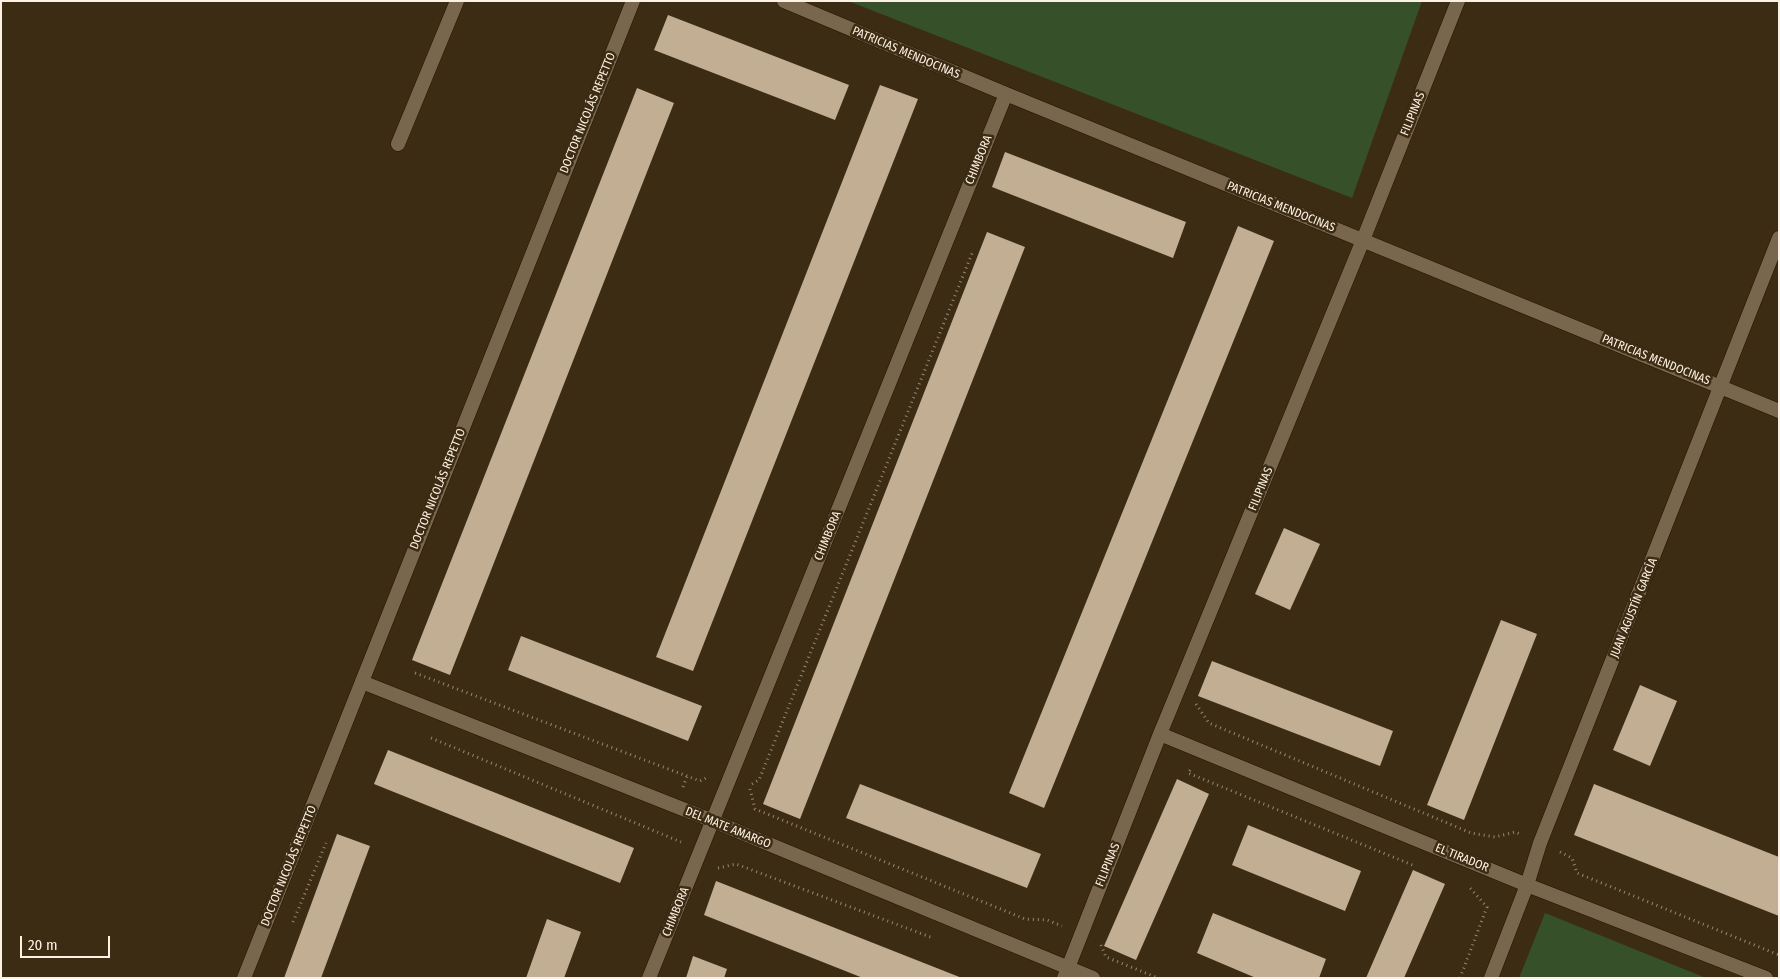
<!DOCTYPE html>
<meta charset="utf-8">
<style>
body{margin:0}
#map{position:relative;width:1780px;height:979px;overflow:hidden;background:#3c2c14;font-family:"Fira Sans Condensed",sans-serif}
canvas{display:block}
.frame{position:absolute;inset:0;border:2px solid #fcf1e3;pointer-events:none}
.scale{position:absolute;left:20px;top:936px;width:90px;height:22px;box-sizing:border-box;border:2px solid #fcf1e3;border-top:0;padding-left:6px;font-size:15px;line-height:18px;white-space:nowrap;color:#fcf1e3;-webkit-text-stroke:4px #3c2c14;paint-order:stroke}
</style>
<div id="map">
<canvas width="1780" height="979"></canvas>
<div class="frame"></div>
<div class="scale">20 m</div>
</div>
<script>
const ctx = document.querySelector('canvas').getContext('2d');
ctx.lineJoin = 'round';
function fill(path, color) { ctx.fillStyle = color; ctx.fill(path, 'evenodd'); }
const poly = rows => new Path2D(rows.map(r => 'M' + r).join(''));
function strokePath(path, color, width, dash) { ctx.strokeStyle = color; ctx.lineWidth = width; ctx.lineCap = dash ? 'butt' : 'round'; ctx.setLineDash(dash || []); ctx.stroke(path); }
function write(font, color, halo, rows, align = 'center') {
  ctx.font = font + ' "Fira Sans Condensed",sans-serif'; ctx.lineWidth = 5; ctx.setLineDash([]); ctx.textBaseline = 'middle'; ctx.strokeStyle = halo; ctx.fillStyle = color; for (const [text, x, y, turn = 0] of rows) {
    ctx.save(); ctx.translate(x, y); ctx.rotate((+turn || 0) * Math.PI / 180); ctx.textAlign = isNaN(turn) ? turn : align; if (halo) ctx.strokeText(text, 0, 0); ctx.fillText(text, 0, 0); ctx.restore();
  }
}
const green = poly([
 [848,1,1422,1,1352,198],
 [1545,913,1706,978,1519,978]
]);
const building = poly([
 [668,15,849,85,835,120,654,50],
 [880,85,918,99,693,671,656,657],
 [637,88,674,103,450,675,412,660],
 [1005,152,1186,222,1173,258,992,187],
 [1238,226,1274,241,1044,808,1009,793],
 [987,232,1025,247,800,819,763,804],
 [1284,528,1320,544,1290,610,1255,594],
 [1501,620,1537,634,1464,820,1427,805],
 [521,636,702,706,688,741,508,670],
 [1212,661,1393,731,1380,766,1198,696],
 [1640,685,1677,701,1650,766,1613,750],
 [388,750,634,848,620,883,374,784],
 [1177,779,1209,794,1136,960,1104,946],
 [860,784,1041,854,1027,888,846,818],
 [1594,784,1779,857,1779,916,1574,835],
 [1248,825,1361,871,1345,911,1232,865],
 [337,834,370,846,321,978,284,978],
 [1413,870,1445,884,1404,978,1366,978],
 [716,881,962,978,863,978,704,915],
 [1213,913,1326,959,1319,978,1256,978,1197,953],
 [547,919,581,932,564,978,526,978],
 [693,956,727,969,724,978,686,978]
]);
const path = poly([
 [415,673,700,781,706,778],
 [1196,704,1209,723,1471,833,1495,837,1515,832,1520,834],
 [431,738,681,842],
 [1190,770,1188,773,1415,866],
 [752,784,759,780,973,251],
 [683,787,687,776],
 [750,789,755,809,1025,919,1047,920,1062,926],
 [1560,852,1572,858,1577,873,1779,955],
 [718,868,736,864,933,938],
 [293,922,326,843],
 [1101,945,1106,957,1158,978],
 [1460,978,1487,907,1470,888]
]);
const minor = poly([
 [784,1,1006,94,1779,411],
 [398,144,457,1],
 [362,682,713,821,1093,978],
 [1160,734,1527,885,1766,978],
 [649,978,1006,94],
 [1064,978,1160,734,1363,240,1458,1],
 [1491,978,1527,885,1540,843,1779,238]
]);
const tertiary = poly([
 [244,978,633,1]
]);
const streetNames = [
 ["PATRICIAS MENDOCINAS",906,53,23],
 ["DOCTOR NICOLÁS REPETTO",588,113,-68],
 ["FILIPINAS",1413,114,-68],
 ["CHIMBORA",979,160,-68],
 ["PATRICIAS MENDOCINAS",1281,207,22],
 ["PATRICIAS MENDOCINAS",1656,360,22],
 ["DOCTOR NICOLÁS REPETTO",438,489,-68],
 ["FILIPINAS",1261,489,-68],
 ["CHIMBORA",828,536,-68],
 ["JUAN AGUSTÍN GARCÍA",1634,608,-68],
 ["DEL MATE AMARGO",728,828,22],
 ["EL TIRADOR",1462,858,22],
 ["FILIPINAS",1108,865,-68],
 ["DOCTOR NICOLÁS REPETTO",289,866,-68],
 ["CHIMBORA",676,912,-68]
];
fill(green, '#365029');
fill(building, '#c2ae93');
strokePath(minor, '#221400', 15);
strokePath(tertiary, '#221400', 15);
strokePath(path, '#968875', 3, [1, 4]);
strokePath(minor, '#79674d', 14);
strokePath(tertiary, '#79674d', 14);
write('12px', '#fcf1e3', '#3c2c14', streetNames);
</script>
